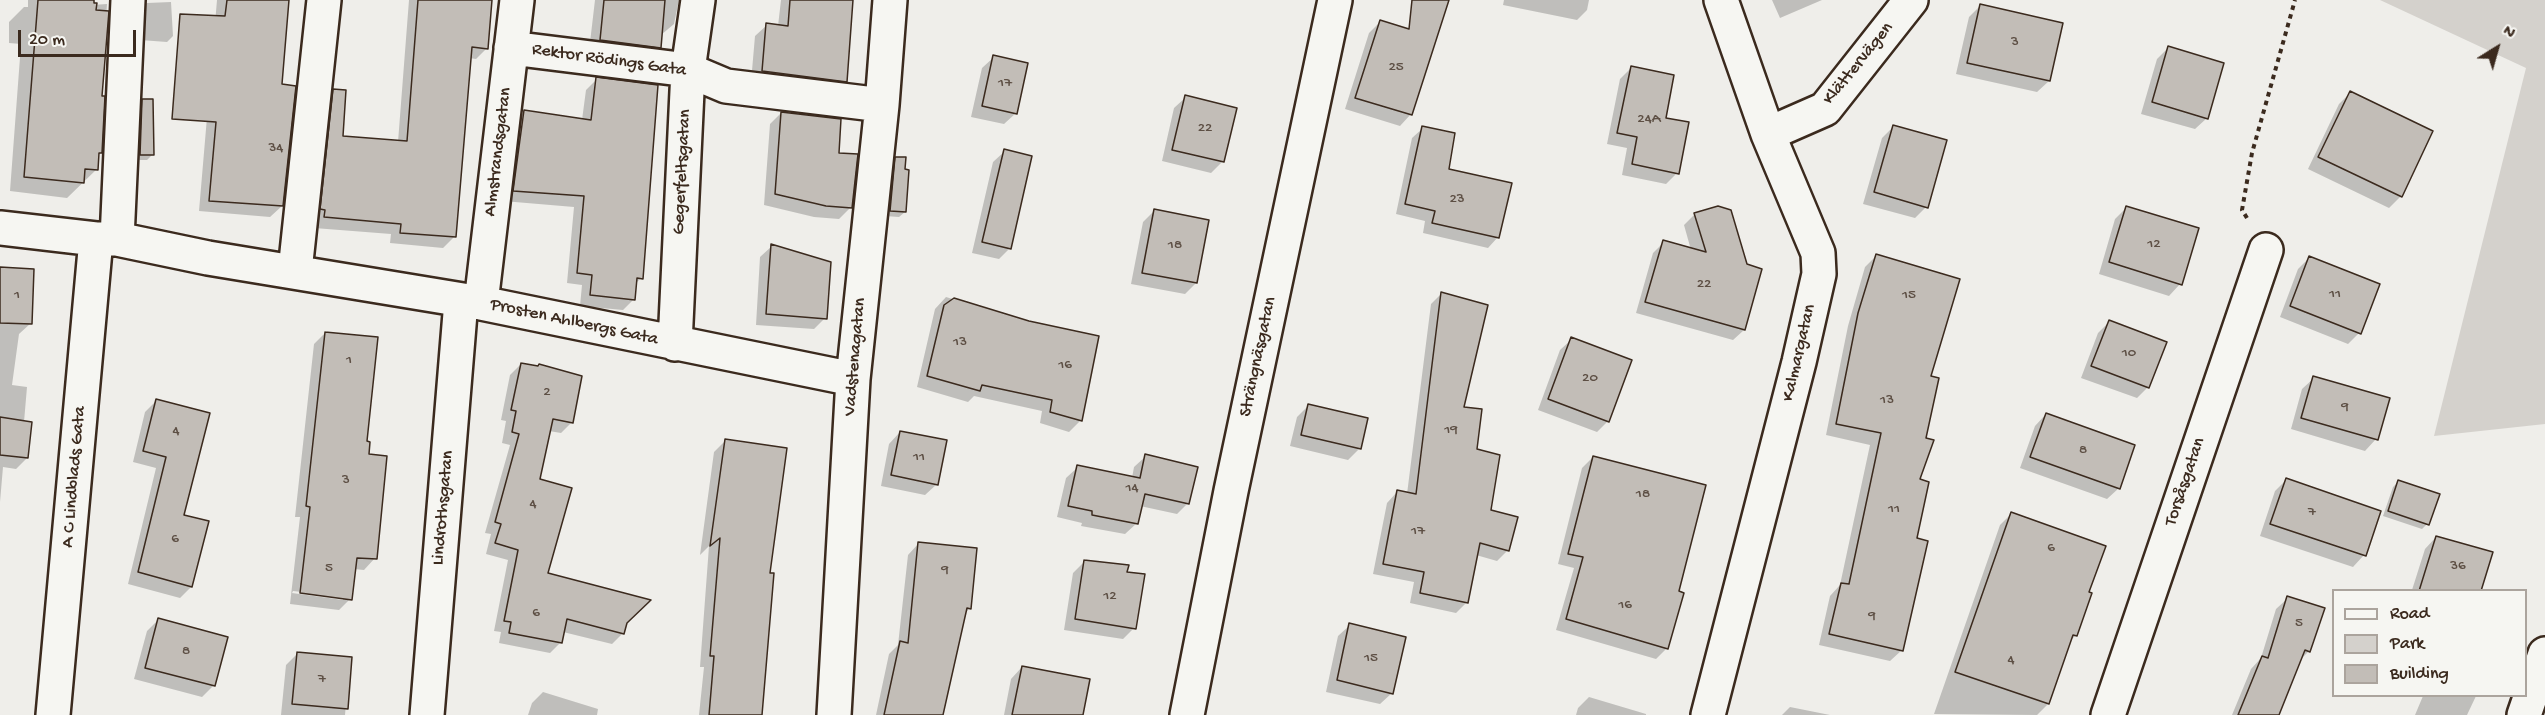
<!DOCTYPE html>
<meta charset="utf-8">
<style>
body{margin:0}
#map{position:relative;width:2545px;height:715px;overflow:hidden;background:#efeeea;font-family:"Gochi Hand",sans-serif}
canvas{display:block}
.legend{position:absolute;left:2332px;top:589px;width:195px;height:108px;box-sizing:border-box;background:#f6f6f2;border:2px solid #aba49d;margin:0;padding:8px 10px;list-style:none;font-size:18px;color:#3b2a1e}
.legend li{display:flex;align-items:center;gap:12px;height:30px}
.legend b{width:30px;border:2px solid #aba49d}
.north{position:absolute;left:2467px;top:18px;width:60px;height:60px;-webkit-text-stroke:4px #f6f6f2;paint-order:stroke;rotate:37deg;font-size:16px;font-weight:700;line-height:24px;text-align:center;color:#3b2a1e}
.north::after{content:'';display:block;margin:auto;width:21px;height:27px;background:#3b2a1e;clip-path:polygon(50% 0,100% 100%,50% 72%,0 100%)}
.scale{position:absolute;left:18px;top:30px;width:118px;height:27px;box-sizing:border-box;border:3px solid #3b2a1e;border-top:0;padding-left:8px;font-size:18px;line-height:21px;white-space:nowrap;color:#3b2a1e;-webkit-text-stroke:4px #f6f6f2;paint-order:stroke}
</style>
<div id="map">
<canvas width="2545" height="715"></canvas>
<ul class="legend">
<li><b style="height:8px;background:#f6f6f2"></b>Road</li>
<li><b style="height:16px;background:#d4d1cc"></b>Park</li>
<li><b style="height:16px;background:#c2bdb7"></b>Building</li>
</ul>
<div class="north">N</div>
<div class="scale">20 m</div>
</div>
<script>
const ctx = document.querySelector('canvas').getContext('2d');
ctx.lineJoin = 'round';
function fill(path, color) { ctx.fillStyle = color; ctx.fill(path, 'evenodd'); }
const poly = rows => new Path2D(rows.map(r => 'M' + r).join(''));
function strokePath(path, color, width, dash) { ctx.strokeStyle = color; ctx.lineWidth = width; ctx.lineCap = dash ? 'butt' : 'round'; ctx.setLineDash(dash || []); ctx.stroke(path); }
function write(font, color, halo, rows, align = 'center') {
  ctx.font = font + ' "Gochi Hand",sans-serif'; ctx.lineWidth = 4.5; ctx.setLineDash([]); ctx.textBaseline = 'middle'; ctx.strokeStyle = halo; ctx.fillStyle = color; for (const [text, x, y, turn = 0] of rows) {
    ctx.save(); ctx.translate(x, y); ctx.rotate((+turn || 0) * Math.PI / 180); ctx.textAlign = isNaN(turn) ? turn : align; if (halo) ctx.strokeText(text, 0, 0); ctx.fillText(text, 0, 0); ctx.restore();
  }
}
const green = poly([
 [2380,0,2545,0,2545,424,2434,436,2526,68]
]);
const shadow = poly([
 [28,0,92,0,92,5,107,4,101,97,101,152,98,155,97,169,67,198,10,191,21,44,9,43,9,22,24,7,28,7],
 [217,0,287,0,280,86,282,206,270,217,199,211],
 [409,0,490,0,487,48,476,59,469,58,454,237,443,248,390,243,391,234,314,228,323,102,334,91,341,137,398,142],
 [595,0,679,0,674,24,661,35,660,47,648,58,589,51],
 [781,0,852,0,845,81,834,92,751,82,755,36,767,25,778,26],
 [1504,0,1589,0,1587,10,1577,20,1503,5],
 [1772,0,1822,0,1780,18],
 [171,2,173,36,167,42,140,40,142,9,147,3],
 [1980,6,2061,24,2049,81,2037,92,1956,74,1969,17],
 [1380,22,1411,114,1400,126,1345,109,1369,33],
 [2168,48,2207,118,2195,129,2141,114,2157,59],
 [994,57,1016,113,1004,124,971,117,982,68],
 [1631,68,1664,119,1677,173,1666,184,1622,175,1627,148,1607,144,1620,79],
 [597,79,641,278,635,284,634,299,623,310,580,306,582,285,567,283,574,207,503,201,514,122,525,111,582,120,586,90],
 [2350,93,2431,131,2401,196,2389,208,2308,169,2339,104],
 [1186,97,1223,161,1211,173,1162,161,1174,108],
 [143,100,152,155,147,160,135,160,137,106],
 [781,113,837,155,851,207,839,219,814,217,764,205,770,124],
 [1893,127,1926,207,1915,218,1863,204,1882,138],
 [1423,128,1447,170,1498,237,1488,248,1423,233,1425,221,1396,214,1412,138],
 [1005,151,1010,248,999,259,972,253,993,162],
 [896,158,903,171,905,212,899,217,885,216,890,164],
 [2127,207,2180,284,2169,296,2099,274,2115,219],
 [1154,211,1196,283,1185,294,1131,284,1143,222],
 [1695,214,1746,265,1760,270,1744,330,1733,340,1636,313,1653,253,1664,242,1691,250,1684,225],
 [772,246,825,318,814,329,756,325,760,257],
 [1877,255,1929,377,1902,650,1890,661,1819,645,1830,596,1840,585,1870,445,1826,435,1848,326,1865,267],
 [2310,257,2359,333,2348,344,2280,317,2298,269],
 [0,269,31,323,19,334,12,385,27,387,24,422,27,458,16,469,3,467,0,502],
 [1442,293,1462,408,1489,511,1508,550,1497,561,1476,555,1467,602,1456,613,1410,603,1414,582,1373,574,1387,503,1397,492,1407,494,1431,304],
 [946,297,1029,323,1097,338,1080,421,1069,432,1040,423,1042,411,974,396,968,402,917,387,935,309],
 [2109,322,2148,387,2137,398,2081,378,2098,333],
 [325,333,365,443,375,558,364,570,354,569,350,599,339,610,290,604,300,517,295,517,314,344],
 [293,591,343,597,343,600,292,593],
 [1572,339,1608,421,1597,432,1538,410,1560,350],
 [521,364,571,423,561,433,549,431,538,480,546,575,625,623,622,634,612,644,563,632,560,643,550,653,499,643,501,632,494,631,508,560,486,554,491,534,485,533,510,445,502,443,506,421,501,420,510,375],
 [2314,378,2376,439,2365,451,2291,429,2302,389],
 [157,400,191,587,180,598,128,584,156,468,133,462,145,412],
 [1309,405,1360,448,1348,460,1290,446,1297,417],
 [2046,414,2119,488,2107,499,2020,468,2035,426],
 [900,432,937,484,925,495,881,486,889,444],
 [725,441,768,574,760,715,699,715,704,667,700,667,709,546,700,555,714,452],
 [1146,456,1188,503,1177,514,1140,506,1137,523,1125,534,1081,526,1082,523,1057,517,1066,478,1078,467,1132,478,1134,467],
 [1593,457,1667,648,1656,659,1556,630,1574,568,1558,564,1582,468],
 [2286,480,2364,555,2353,567,2260,536,2275,491],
 [2399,481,2427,524,2422,529,2383,516,2393,487],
 [2011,514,2076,635,2069,642,2048,704,2037,715,1934,714,2000,525],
 [2436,537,2480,590,2412,590,2425,549],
 [919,543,970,608,965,613,942,715,876,715,889,654,898,645,908,555],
 [1085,561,1126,573,1134,628,1123,639,1064,630,1073,573],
 [2288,598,2309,651,2298,662,2277,715,2232,715,2251,669,2261,658,2276,609],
 [158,620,214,685,202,697,134,679,147,631],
 [1350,625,1392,693,1380,704,1326,692,1338,636],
 [297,654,350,658,345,715,281,715,286,665],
 [1022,667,1081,715,1004,715,1011,679],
 [543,692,598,709,597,715,528,715,532,703],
 [2423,696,2476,696,2467,715,2415,715],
 [1589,697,1646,714,1646,715,1576,715,1578,708],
 [1790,707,1830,715,1782,715]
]);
const building = poly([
 [38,0,94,0,94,3,97,3,96,10,109,11,102,96,105,96,102,153,99,153,98,170,85,169,84,183,24,177,38,0],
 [227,0,289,0,282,84,296,86,283,206,209,201,216,122,172,119,180,14,225,16,227,0],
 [418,0,492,0,488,49,472,47,456,237,400,233,401,224,324,217,325,210,320,209,333,89,346,90,343,136,407,141,418,0],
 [604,0,665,0,661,48,600,40,604,0],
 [790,0,853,0,847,82,762,71,766,23,788,26,790,0],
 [1412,0,1449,0,1412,115,1355,98,1380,20,1409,29,1412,0],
 [1980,4,2063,23,2050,81,1967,63,1980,4],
 [2168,46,2224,63,2208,119,2152,102,2168,46],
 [993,55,1028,63,1017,114,982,106,993,55],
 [1631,66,1674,75,1666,118,1689,122,1679,174,1632,164,1637,137,1617,133,1631,66],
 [596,77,658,85,643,279,637,278,635,300,590,295,592,275,577,273,584,196,513,191,524,110,591,120,596,77],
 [2350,91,2433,131,2402,197,2318,157,2350,91],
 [1185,95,1237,108,1224,162,1172,150,1185,95],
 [142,99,153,99,154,155,140,155,142,99],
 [781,112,841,119,839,153,858,154,852,208,826,206,775,194,781,112],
 [1893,125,1947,140,1928,208,1874,192,1893,125],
 [1422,126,1455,133,1449,169,1512,183,1499,238,1432,223,1435,211,1405,204,1422,126],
 [1004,149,1032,156,1011,249,982,242,1004,149],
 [895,157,906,157,905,169,909,170,906,212,890,211,895,157],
 [1718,206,1731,210,1747,264,1762,269,1745,330,1645,302,1663,240,1706,252,1694,213,1718,206],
 [2126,206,2199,228,2182,285,2109,262,2126,206],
 [1154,209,1209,220,1197,283,1142,273,1154,209],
 [771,244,831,262,827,319,766,314,771,244],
 [1876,254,1960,279,1931,376,1939,378,1926,438,1934,440,1920,479,1929,482,1917,538,1928,541,1903,651,1829,634,1841,583,1849,584,1881,433,1836,424,1858,313,1876,254],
 [2309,256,2380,284,2361,334,2290,306,2309,256],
 [0,267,34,269,32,324,0,323,0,267],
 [1441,292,1488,305,1464,407,1482,409,1477,449,1500,455,1491,510,1518,517,1509,551,1480,543,1468,603,1420,593,1424,572,1383,564,1397,490,1416,494,1441,292],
 [954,298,1029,321,1099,336,1082,421,1050,412,1052,400,982,385,980,391,927,376,944,305,954,298],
 [2109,320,2167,342,2149,388,2091,366,2109,320],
 [325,332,378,337,367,441,370,442,369,454,387,456,377,559,357,558,352,600,300,593,310,507,306,506,325,332],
 [1571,337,1632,360,1609,422,1548,399,1571,337],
 [521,363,538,366,539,364,582,376,573,423,553,419,540,479,572,488,548,573,651,600,627,623,624,634,567,619,562,643,509,633,511,622,504,621,518,550,495,543,501,524,495,522,519,434,512,432,516,411,511,410,521,363],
 [2313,376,2390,398,2378,440,2301,418,2313,376],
 [156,399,210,413,184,515,209,521,192,587,138,572,166,457,143,451,156,399],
 [1308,404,1368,418,1361,449,1301,435,1308,404],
 [2046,413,2135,445,2120,489,2030,457,2046,413],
 [0,417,32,422,28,458,0,455,0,417],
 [900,431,947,440,938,485,891,475,900,431],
 [725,439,787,448,770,573,774,573,762,715,709,715,714,656,710,656,720,538,710,546,725,439],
 [1145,454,1198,467,1189,504,1145,494,1138,524,1092,515,1092,511,1068,506,1077,465,1140,478,1145,454],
 [1593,456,1706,485,1679,591,1684,593,1668,649,1566,619,1583,557,1568,554,1593,456],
 [2286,478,2381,511,2366,556,2270,524,2286,478],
 [2398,480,2440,494,2429,525,2388,511,2398,480],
 [2011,512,2106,546,2089,592,2092,593,2077,636,2073,635,2049,704,1955,672,2011,512],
 [2436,536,2493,552,2481,591,2419,591,2436,536],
 [918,542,977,548,971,609,967,608,943,715,884,715,900,641,908,643,918,542],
 [1084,560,1129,565,1127,572,1145,574,1136,629,1075,619,1084,560],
 [2287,596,2325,608,2310,652,2305,650,2279,715,2238,715,2262,656,2268,658,2287,596],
 [158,618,228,637,215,686,145,668,158,618],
 [1349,623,1406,637,1393,694,1337,680,1349,623],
 [297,652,352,657,348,709,292,704,297,652],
 [1022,666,1090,679,1083,715,1012,715,1022,666]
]);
const path = poly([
 [2247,218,2242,210,2252,153,2295,0]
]);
const street = poly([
 [511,48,688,70,726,86,882,105],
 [1768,134,1825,109,1911,0],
 [0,228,96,239,117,239,208,258,481,303,853,379],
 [117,239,128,0],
 [295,271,324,0],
 [481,303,517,0],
 [675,344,688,70,698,0],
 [53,715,96,239],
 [427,715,461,301],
 [834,715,853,379,882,105,890,0],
 [1187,715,1231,491,1335,0],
 [1708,715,1799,362,1819,274,1818,253,1768,134,1721,0],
 [2108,715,2266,250],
 [2524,715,2545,654]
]);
const numberNames = [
 ["3",2015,43],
 ["25",1396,68],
 ["17",1005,84],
 ["24A",1649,120],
 ["22",1205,129],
 ["34",276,149],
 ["23",1457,200],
 ["12",2154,245],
 ["18",1175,246],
 ["22",1704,285],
 ["11",2335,295],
 ["1",17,296],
 ["15",1909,296],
 ["13",960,343],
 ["10",2129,354],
 ["1",349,361],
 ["16",1065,366],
 ["20",1590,379],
 ["2",547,393],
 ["13",1887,401],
 ["9",2345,408],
 ["19",1451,431],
 ["4",176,432],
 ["8",2083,451],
 ["11",919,458],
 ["3",346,481],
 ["14",1132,489],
 ["18",1643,495],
 ["4",533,505],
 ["11",1894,510],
 ["7",2312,513],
 ["17",1418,532],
 ["6",175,540],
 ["6",2051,549],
 ["36",2458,567],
 ["5",329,569],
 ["9",945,571],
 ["12",1110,597],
 ["16",1625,606],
 ["6",536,614],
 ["9",1872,617],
 ["5",2299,624],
 ["8",186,652],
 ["15",1371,659],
 ["4",2011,661],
 ["7",322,680]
];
const streetNames = [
 ["Rektor Rödings Gata",609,61,8],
 ["Klättervägen",1859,64,-51],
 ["Almstrandsgatan",499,152,-83],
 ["Gegerfeltsgatan",683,172,-87],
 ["Prosten Ahlbergs Gata",574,323,12],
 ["Kalmargatan",1800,353,-77],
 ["Vadstenagatan",856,357,-85],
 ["Strängnäsgatan",1259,357,-78],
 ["A C Lindblads Gata",75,477,-85],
 ["Torsåsgatan",2186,482,-71],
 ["Lindrothsgatan",444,508,-85]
];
fill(green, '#d4d1cc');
fill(shadow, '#0003');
fill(building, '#c2bdb7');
strokePath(building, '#3b2a1e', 1.5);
strokePath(street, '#3b2a1e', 38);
strokePath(path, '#3b2a1e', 4, [4.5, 4.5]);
strokePath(street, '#f6f6f2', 33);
write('15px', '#5d4f44', null, numberNames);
write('18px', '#3b2a1e', '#f6f6f2', streetNames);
</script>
